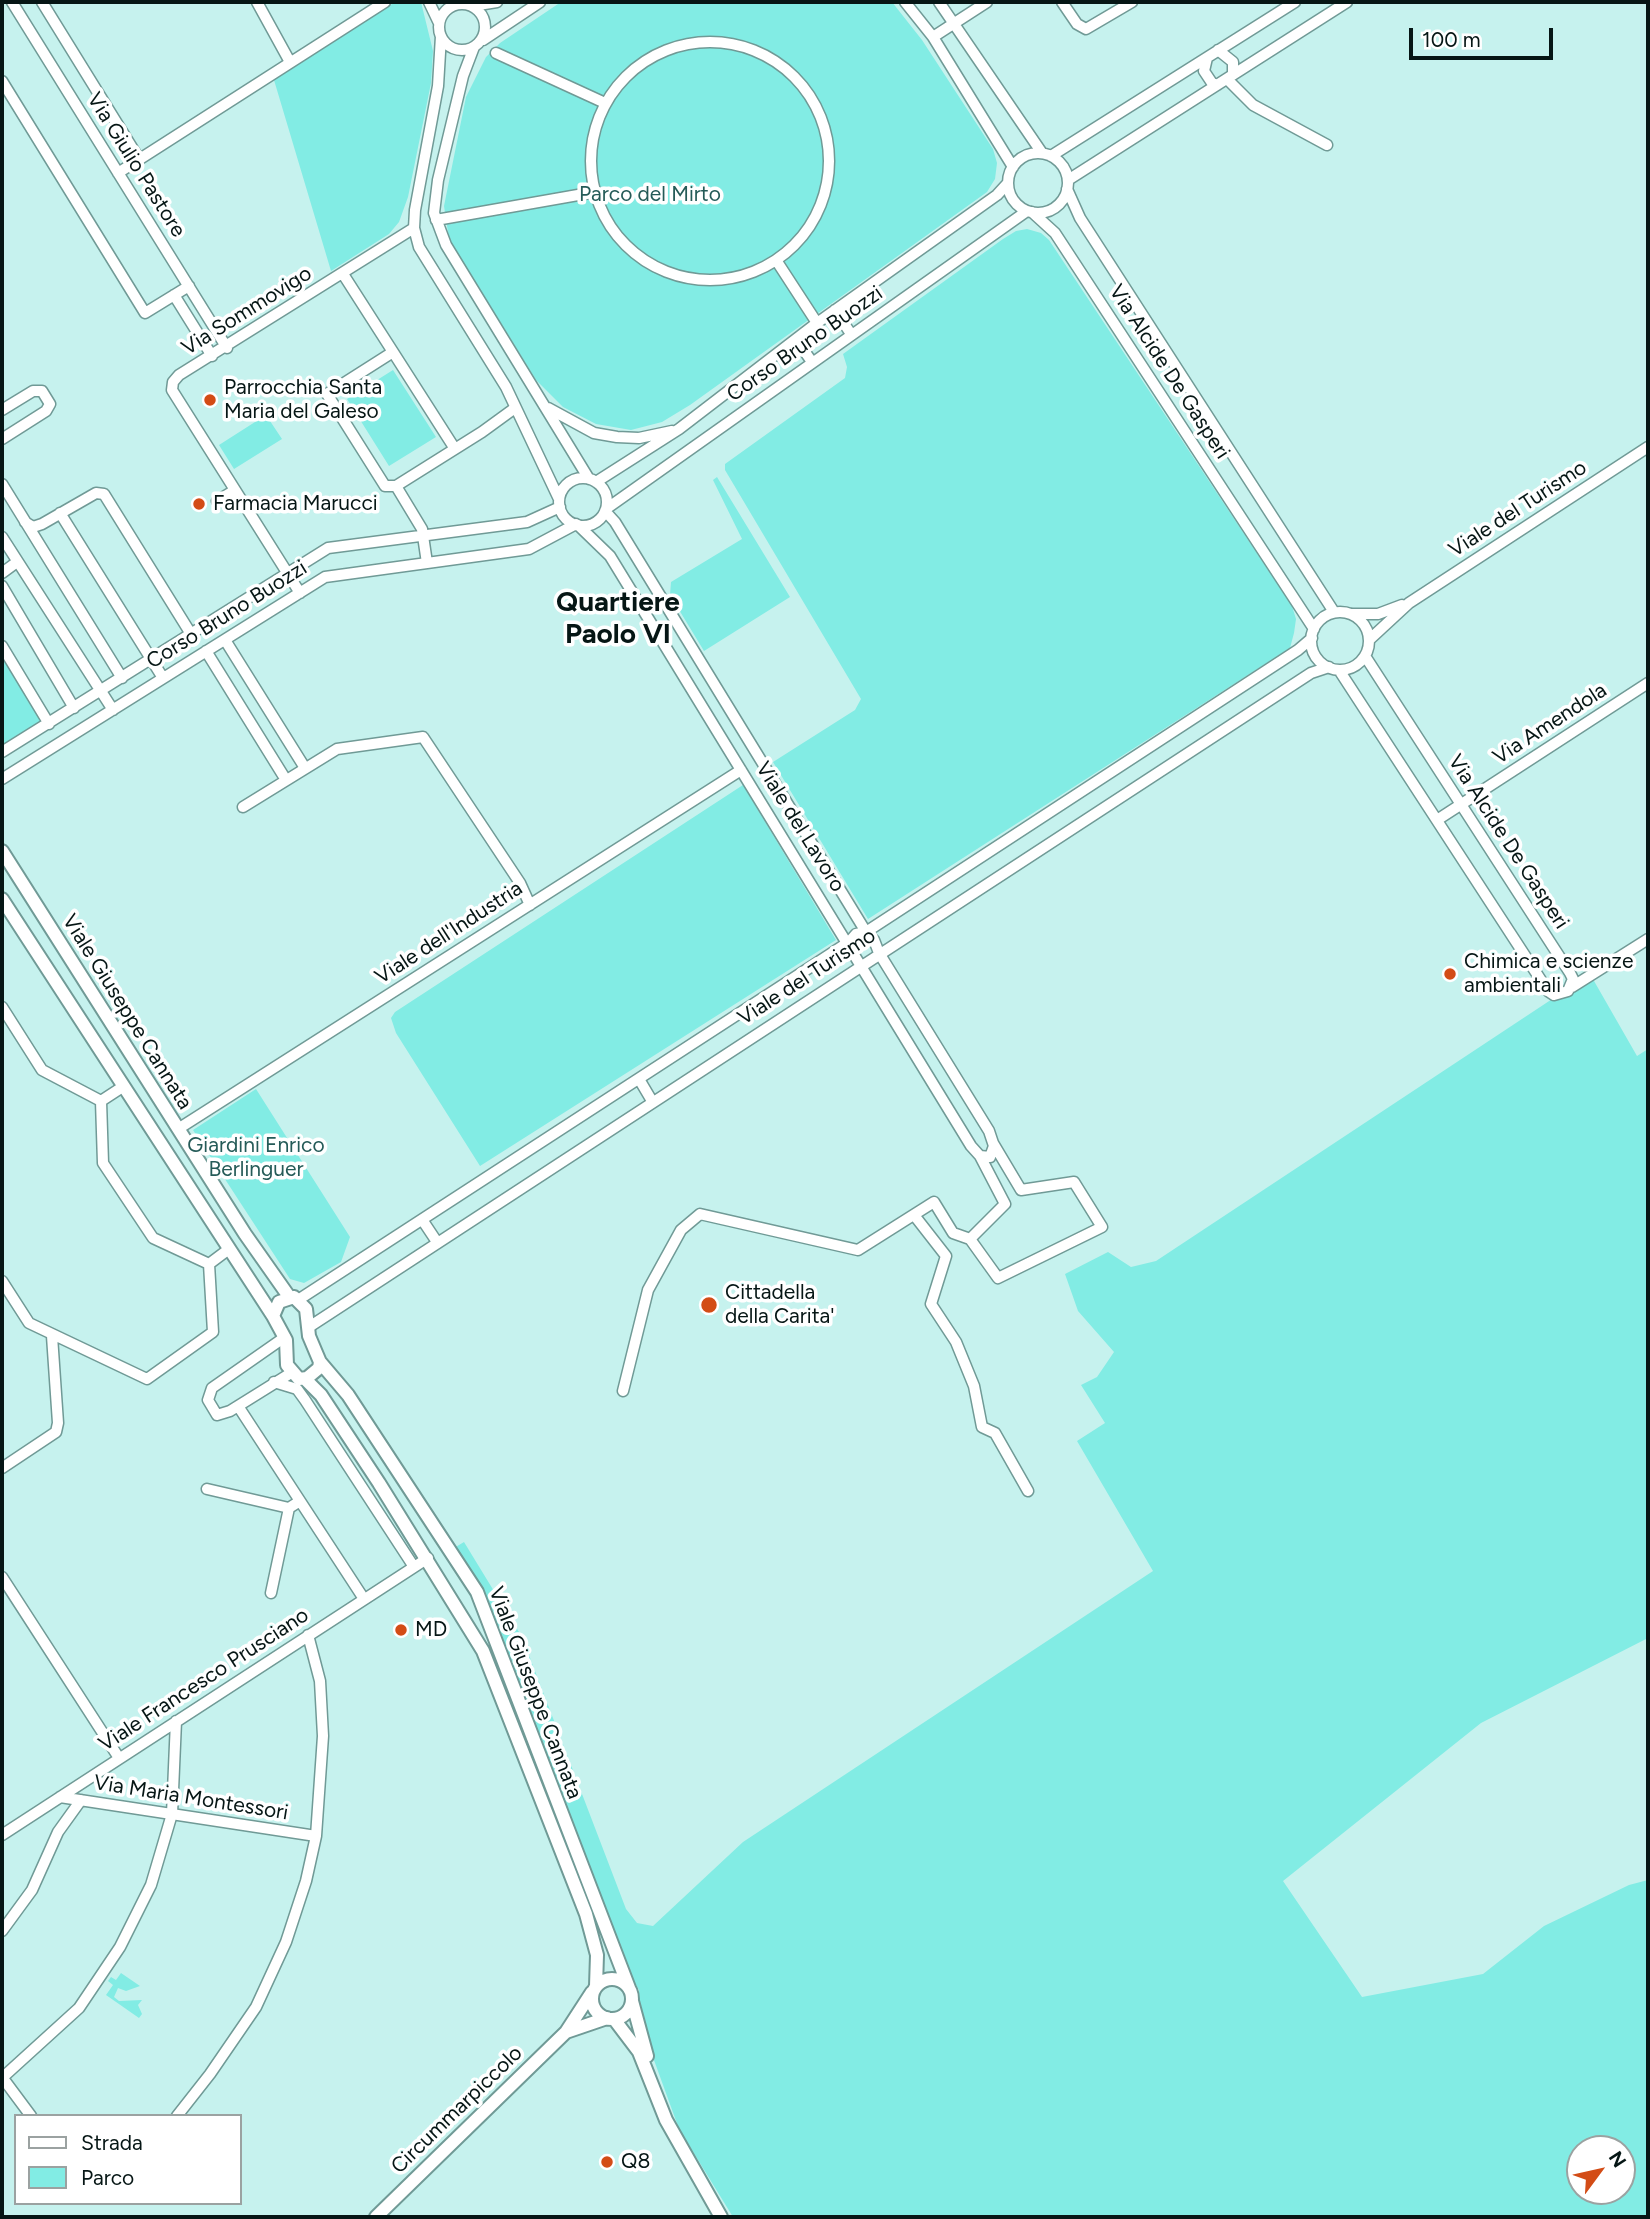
<!DOCTYPE html>
<style>
body{margin:0}
#map{position:relative;width:1650px;height:2219px;overflow:hidden;background:#c6f2ee;font-family:Figtree,sans-serif}
canvas{display:block}
.frame{position:absolute;inset:0;border:4px solid #061615;pointer-events:none}
.legend{position:absolute;left:14px;top:2114px;width:228px;height:91px;box-sizing:border-box;background:#fff;border:2px solid #9ba2a1;margin:0;padding:9px 12px;list-style:none;font-size:21px;color:#061615}
.legend li{display:flex;align-items:center;gap:14px;height:35px}
.legend b{width:35px;border:2px solid #9ba2a1}
.north{position:absolute;left:1566px;top:2135px;width:70px;height:70px;box-sizing:border-box;background:#fff;border:2px solid #9ba2a1;border-radius:50%;rotate:57deg;font-size:19px;font-weight:700;line-height:28px;text-align:center;color:#061615}
.north::after{content:'';display:block;margin:auto;width:24px;height:32px;background:#d34c16;clip-path:polygon(50% 0,100% 100%,50% 72%,0 100%)}
.scale{position:absolute;left:1409px;top:28px;width:144px;height:32px;box-sizing:border-box;border:4px solid #061615;border-top:0;padding-left:9px;font-size:21px;line-height:24px;white-space:nowrap;color:#061615;-webkit-text-stroke:5px #fff;paint-order:stroke}
</style>
<div id="map">
<canvas width="1650" height="2219"></canvas>
<div class="frame"></div>
<ul class="legend">
<li><b style="height:9px;background:#fff"></b>Strada</li>
<li><b style="height:19px;background:#82ece4"></b>Parco</li>
</ul>
<div class="north">N</div>
<div class="scale">100 m</div>
</div>
<script>
const ctx = document.querySelector('canvas').getContext('2d');
ctx.lineJoin = 'round';
function fill(path, color) { ctx.fillStyle = color; ctx.fill(path, 'evenodd'); }
const poly = rows => new Path2D(rows.map(r => 'M' + r).join(''));
function strokePath(path, color, width, dash) { ctx.strokeStyle = color; ctx.lineWidth = width; ctx.lineCap = dash ? 'butt' : 'round'; ctx.setLineDash(dash || []); ctx.stroke(path); }
function write(font, color, halo, rows, align = 'center') {
  ctx.font = font + ' Figtree,sans-serif'; ctx.lineWidth = 7; ctx.setLineDash([]); ctx.textBaseline = 'middle'; ctx.strokeStyle = halo; ctx.fillStyle = color; for (const [text, x, y, turn = 0] of rows) {
    ctx.save(); ctx.translate(x, y); ctx.rotate((+turn || 0) * Math.PI / 180); ctx.textAlign = isNaN(turn) ? turn : align; if (halo) ctx.strokeText(text, 0, 0); ctx.fillText(text, 0, 0); ctx.restore();
  }
}
const green = poly([
 [395,2,421,2,433,51,431,83,408,197,399,222,389,234,331,271,274,80],
 [561,2,892,2,922,40,993,149,997,163,995,179,987,192,690,405,662,422,631,430,596,424,563,407,536,380,449,239,444,206,466,97,486,57,500,43],
 [1027,229,1041,233,1049,240,1203,472,1292,606,1296,619,1294,633,1290,648,868,919,773,762,855,710,861,699,725,470,725,464,845,378,847,367,843,354,1003,239,1016,231],
 [393,370,436,437,389,466,347,399],
 [266,415,282,439,234,469,219,445],
 [717,477,790,597,704,651,670,595,671,582,742,539,713,480],
 [2,650,43,720,2,745],
 [743,785,836,940,480,1166,396,1033,391,1018,395,1012],
 [1590,974,1637,1056,1648,1049,1648,1638,1481,1723,1283,1881,1362,1997,1483,1974,1544,1926,1629,1885,1648,1880,1648,2217,733,2217,679,2129,638,2016,639,1990,622,1962,454,1548,464,1542,522,1637,626,1909,637,1923,653,1926,743,1842,1153,1571,1077,1441,1105,1423,1081,1385,1097,1377,1114,1352,1078,1311,1065,1274,1108,1252,1131,1267,1156,1261],
 [1580,2149,1622,2149,1622,2191,1580,2191],
 [256,1089,350,1237,341,1262,304,1283,290,1279,193,1130],
 [121,1973,140,1986,126,1991,118,1988,114,1997,119,2001,142,2000,138,2005,142,2014,139,2018,106,1995,113,1985,108,1981,111,1977,116,1980]
]);
const minor = poly([
 [12,2,227,348],
 [42,2,139,159],
 [257,2,290,62],
 [429,2,439,23],
 [905,2,933,37,1013,167],
 [939,2,1042,153],
 [1062,2,1077,24,1086,29,1132,2],
 '439 27a23 23 0 1 1 46 0a23 23 0 1 1-46 0Z',
 [472,6,497,2],
 [441,36,438,86,415,210,414,228,419,247,506,387,559,499],
 [933,37,987,2],
 [483,40,540,2],
 '591 161a119 119 0 1 1 238 0a119 119 0 1 1-238 0Z',
 [474,47,463,76,438,180,434,213,446,245,589,479],
 [1218,50,1233,62,1233,75],
 [496,53,605,103],
 [1207,58,1204,71,1212,83,1217,85],
 [1227,79,1253,105,1327,145],
 [2,81,145,313,189,286],
 '1008 183a30 30 0 1 1 60 0a30 30 0 1 1-60 0Z',
 [1051,156,1295,2],
 [118,173,385,2],
 [1068,180,1347,2],
 [1067,189,1080,218,1334,612],
 [1032,212,1055,233,1314,629],
 [436,220,595,192],
 [776,260,817,323],
 [343,274,393,352],
 [174,295,212,356],
 [835,310,851,334],
 [796,339,812,362],
 [548,408,594,433,617,437,639,438,672,431],
 [2,410,33,391,42,391,50,404,46,411,2,439],
 [455,449,393,352,327,394,385,486,396,486,482,432,515,408],
 '559 502a24 24 0 1 1 48 0a24 24 0 1 1-48 0Z',
 [596,482,679,429,817,323,997,195,1008,183],
 [2,484,122,678],
 [396,486,422,529,427,563],
 [217,501,235,490],
 [606,509,1027,211],
 [60,513,163,678],
 [25,522,33,527,42,524,96,493,104,494,191,634],
 [578,525,610,556,971,1146,980,1156,990,1157,994,1146,989,1131,879,953,874,940,866,932,615,522,605,511],
 [2,537,113,710],
 [2,573,17,562],
 [2,586,74,708],
 [300,593,172,390,173,382,179,375,414,228],
 '1311 641a29 29 0 1 1 58 0a29 29 0 1 1-58 0Z',
 [1352,614,1378,614,1402,605],
 [225,640,305,768],
 [1369,640,1409,603,1648,447],
 [2,646,49,724],
 [206,651,286,780],
 [1339,670,1548,991,1554,995,1568,991,1573,979,1570,973,1365,656],
 [2,752,328,548,527,522,560,507],
 [2,779,325,577,529,549,576,524],
 [243,807,337,749,423,737,520,883,530,905],
 [1437,820,1648,683],
 [1572,987,1648,939],
 [2,1007,42,1070,101,1101],
 [639,1079,652,1101],
 [101,1101,124,1086],
 [178,1129,741,770],
 [980,1156,1005,1204,970,1239,998,1278,1102,1227,1074,1182,1021,1190,993,1143],
 [914,1215,946,1256,931,1304,956,1342,974,1386,982,1427,995,1433,1028,1491],
 [423,1221,437,1242],
 [209,1264,229,1249],
 [2,1281,29,1323,147,1379,213,1332,209,1264,153,1238,103,1163,101,1101],
 [298,1300,849,942,856,934,866,932,1298,650,1312,638],
 [309,1327,1311,673,1329,667],
 [285,1337,212,1388,208,1400,217,1415,230,1411,291,1373],
 [274,1382,297,1389,305,1400,414,1567],
 [623,1391,648,1290,681,1230,700,1214,858,1250,934,1202,953,1233,970,1239],
 [238,1406,364,1599],
 [2,1468,56,1432,58,1423,52,1336],
 [207,1489,289,1508],
 [2,1577,119,1758],
 [271,1593,289,1508,300,1501],
 [60,1797,316,1836],
 [2,1835,428,1558],
 [2,1931,32,1890,58,1832,81,1800],
 [2,2077,31,2116],
 [2,2078,79,2008,120,1947,151,1885,172,1814,176,1721],
 [177,2116,210,2074,256,2007,286,1942,306,1881,316,1836,323,1736,320,1681,308,1635]
]);
const tertiary = poly([
 [2,851,245,1234,290,1298],
 [2,899,273,1316],
 [294,1297,306,1309,309,1336,320,1362,319,1368,307,1378,299,1379,287,1365,286,1340,273,1316,279,1302,294,1297],
 [320,1362,348,1395,477,1592,629,1988],
 [305,1379,321,1395,379,1483,483,1651,586,1914,597,1955,596,1986],
 '592 1999a20 20 0 1 1 40 0a20 20 0 1 1-40 0Z',
 [632,2001,647,2056],
 [614,2019,639,2052,666,2120,721,2217],
 [566,2032,607,2018],
 [376,2217,566,2032,592,1992]
]);
const markers = [
 [210,400,7,"#d34c16"],
 [199,504,7,"#d34c16"],
 [1450,974,7,"#d34c16"],
 [709,1305,9,"#d34c16"],
 [401,1630,7,"#d34c16"],
 [607,2162,7,"#d34c16"]
];
const streetNames = [
 ["Via Giulio Pastore",136,165,58],
 ["Via Sommovigo",247,311,-32],
 ["Corso Bruno Buozzi",805,344,-35],
 ["Via Alcide De Gasperi",1169,372,57],
 ["Viale del Turismo",1518,509,-33],
 ["Corso Bruno Buozzi",227,615,-32],
 ["Via Amendola",1550,724,-33],
 ["Viale del Lavoro",800,827,58],
 ["Via Alcide De Gasperi",1508,842,57],
 ["Viale dell'Industria",449,933,-33],
 ["Viale del Turismo",807,977,-33],
 ["Viale Giuseppe Cannata",127,1012,58],
 ["Viale Francesco Prusciano",204,1680,-33],
 ["Viale Giuseppe Cannata",535,1693,69],
 ["Via Maria Montessori",191,1798,9],
 ["Circummarpiccolo",457,2110,-44]
];
const parkNames = [
 ["Parco del Mirto",650,195],
 ["Giardini Enrico",256,1146],
 ["Berlinguer",256,1170]
];
const poiNames = [
 ["Parrocchia Santa",224,388],
 ["Maria del Galeso",224,412],
 ["Farmacia Marucci",213,504],
 ["Chimica e scienze",1464,962],
 ["ambientali",1464,986],
 ["Cittadella",725,1293],
 ["della Carita'",725,1317],
 ["MD",415,1630],
 ["Q8",621,2162]
];
const districtNames = [
 ["Quartiere",618,603],
 ["Paolo VI",618,635]
];
fill(green, '#82ece4');
strokePath(minor, '#709a96', 13);
strokePath(tertiary, '#709a96', 16);
strokePath(minor, '#fff', 10);
strokePath(tertiary, '#fff', 12);
for (const [x, y, r, color] of markers) { const dot = new Path2D(); dot.arc(x, y, r, 0, 2 * Math.PI); ctx.fillStyle = color; ctx.fill(dot); strokePath(dot, '#fff', 2.5); }
write('21px', '#061615', '#fff', streetNames);
write('21px', '#255b58', '#fff', parkNames);
write('21px', '#061615', '#fff', poiNames, 'left');
write('bold 28px', '#061615', '#fff', districtNames);
</script>
